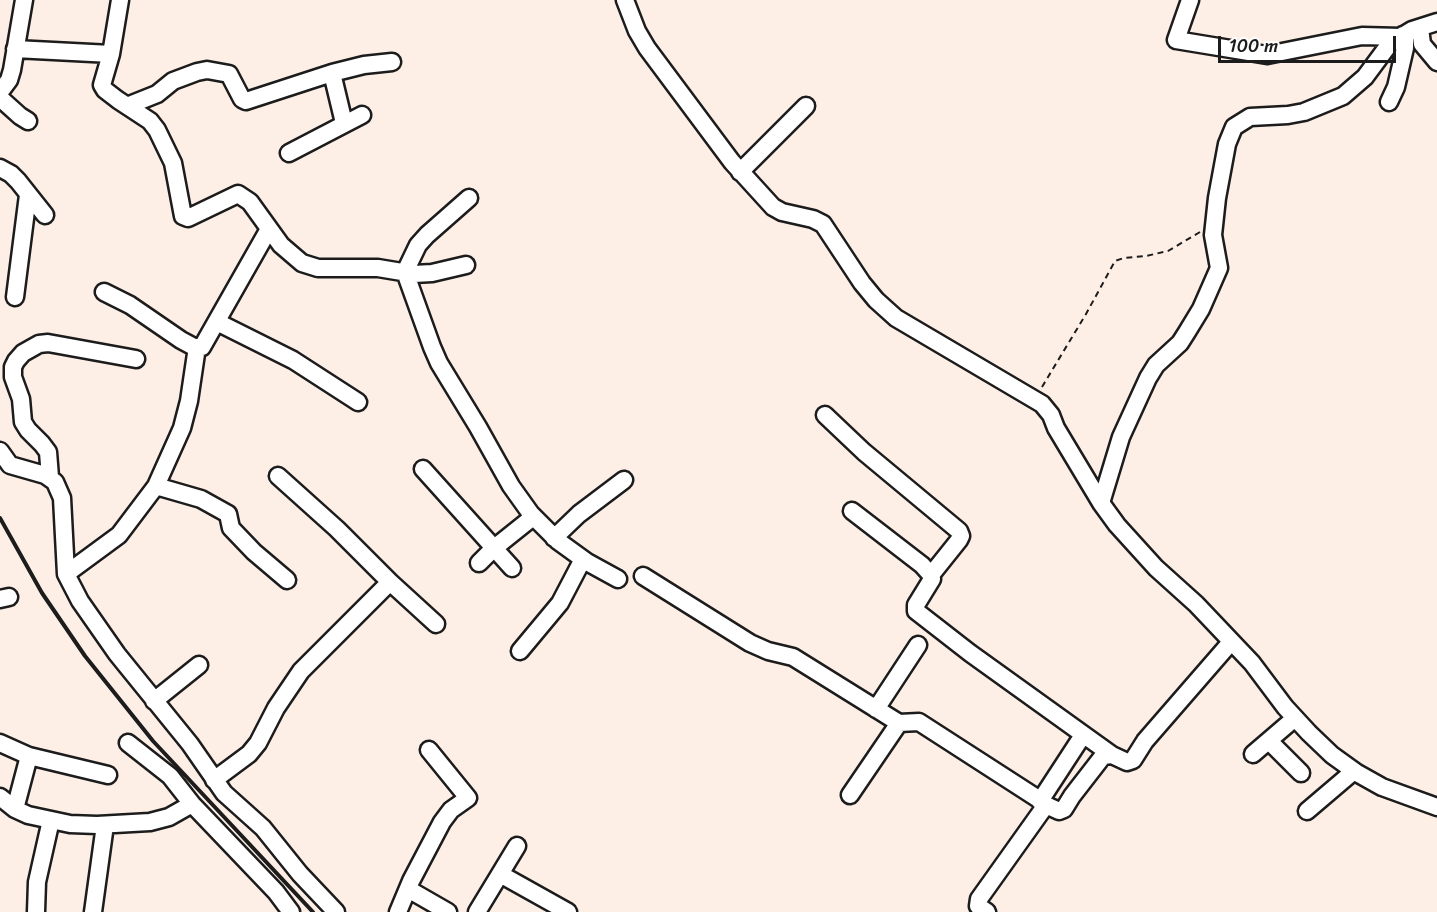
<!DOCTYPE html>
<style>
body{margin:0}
#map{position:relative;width:1437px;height:912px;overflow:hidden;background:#feefe6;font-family:Sriracha,sans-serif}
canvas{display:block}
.scale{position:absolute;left:1218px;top:36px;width:178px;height:27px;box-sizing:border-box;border:3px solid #1c1c1c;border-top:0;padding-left:8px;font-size:18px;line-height:21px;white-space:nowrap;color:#1c1c1c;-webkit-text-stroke:4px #fff;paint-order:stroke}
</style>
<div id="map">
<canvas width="1437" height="912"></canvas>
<div class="scale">100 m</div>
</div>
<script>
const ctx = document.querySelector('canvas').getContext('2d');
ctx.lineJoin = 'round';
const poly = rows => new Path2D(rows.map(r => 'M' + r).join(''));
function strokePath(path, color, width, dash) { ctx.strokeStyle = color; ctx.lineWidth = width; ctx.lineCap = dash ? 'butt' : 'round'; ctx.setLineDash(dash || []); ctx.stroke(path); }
const path = poly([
 [1042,387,1086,314,1115,261,1124,258,1146,256,1168,251,1200,232]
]);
const minor = poly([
 [120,0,111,54,102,85,105,90,118,100,150,121,157,130,173,163,183,216,188,218,238,194,250,202,281,245,302,263,318,268,378,268,414,274,432,273,466,265],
 [625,0,637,31,647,48,732,162,773,207,782,212,813,219,823,224,862,283,876,300,896,318,1042,404,1051,415,1056,428,1101,503,1117,525,1156,568,1196,604,1252,663,1285,707,1309,733,1332,755,1357,773,1382,787,1437,807],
 [1190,0,1176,40,1267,55,1362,36,1401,37],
 [1420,28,1422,44,1437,62],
 [15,49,111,54],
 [332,73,344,123],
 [0,92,9,80,12,70,24,0],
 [0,98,20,116,28,121],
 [1389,102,1396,87,1405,48,1405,39,1403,35],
 [127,106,157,94,173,81,197,72,207,70,229,74,242,99,246,101,332,73,364,65,392,62],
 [289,153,362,115],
 [0,168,11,174,18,181,45,215],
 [740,172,806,106],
 [469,198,427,235,418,245,405,272,432,347,439,363,478,427,511,486,531,514,558,541,587,562,618,579],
 [104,292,130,305,181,340,194,347,202,347,269,229],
 [15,297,28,195],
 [217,322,293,360,358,402],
 [825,415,864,452,959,531,961,536,959,540,931,575],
 [0,451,10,465,45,475,55,482,62,498,66,574,80,601,117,654,190,744,224,793,263,828,300,874,336,912],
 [423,469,512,568],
 [278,476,337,529,390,582,436,624],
 [50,477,48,452,42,444,28,430,23,422,21,399,13,377,13,367,16,361,23,353,39,344,48,343,136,359],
 [156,486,201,499,228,514,231,528,254,552,287,580],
 [1101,503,1121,437,1148,378,1156,365,1180,343,1187,332,1201,309,1219,268,1213,235,1217,198,1227,144,1234,127,1250,117,1288,115,1304,112,1343,96,1365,77,1388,46,1394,41,1412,30,1437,22],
 [852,511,922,565,931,575,932,579,916,605,916,611,970,653,1112,755],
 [554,538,579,514,624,480],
 [479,563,493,549,533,517],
 [66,574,119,535,156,486,182,428,189,401,197,347],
 [643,576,750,643,768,651,793,657,899,723,919,722,1043,802,1046,805,979,899,978,906,987,912],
 [0,599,9,597],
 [520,651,560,603,583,559],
 [154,701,199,665],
 [876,709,918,645],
 [1269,741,1301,773],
 [0,743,29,756,108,775],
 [128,743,170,776,192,804,276,892,291,912],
 [1253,754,1295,718],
 [214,780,249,754,258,743,276,708,301,671,390,582],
 [850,795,899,723],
 [0,797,15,809,28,815,70,824,97,825,150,822,169,817,192,804],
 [1040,801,1083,735],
 [1046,805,1059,811,1064,809,1072,796,1103,756,1112,755,1127,762,1133,760,1145,741,1231,642],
 [15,809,29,756],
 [1307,811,1354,771],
 [500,874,568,912],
 [408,889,448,912],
 [36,912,37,882,51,820],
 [93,912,105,825],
 [398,912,411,881,442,822,451,810,468,798,429,750],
 [477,912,517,846]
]);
const rail = poly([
 [0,518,42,593,85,656,153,741,313,912]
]);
strokePath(minor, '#1c1c1c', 21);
strokePath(path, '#1c1c1c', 2, [6, 4.5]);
strokePath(minor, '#fff', 16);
strokePath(rail, '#1c1c1c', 4);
</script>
